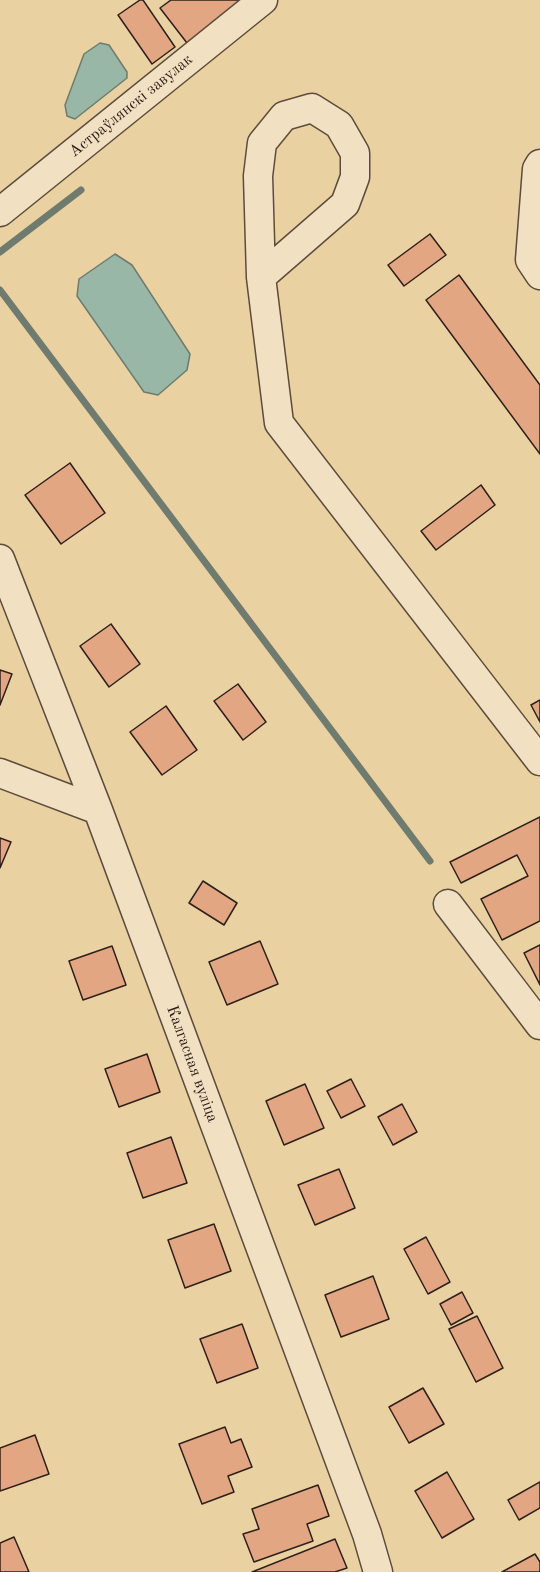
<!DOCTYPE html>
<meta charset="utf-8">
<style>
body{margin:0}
canvas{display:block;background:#ead1a1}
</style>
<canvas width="540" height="1572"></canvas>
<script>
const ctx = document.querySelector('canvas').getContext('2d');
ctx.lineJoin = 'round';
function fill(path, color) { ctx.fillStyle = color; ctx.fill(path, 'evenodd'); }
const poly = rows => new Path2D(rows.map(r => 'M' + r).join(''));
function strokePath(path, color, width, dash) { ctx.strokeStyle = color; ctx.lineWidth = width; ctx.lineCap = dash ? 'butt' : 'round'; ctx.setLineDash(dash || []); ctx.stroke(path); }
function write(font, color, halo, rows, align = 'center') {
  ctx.font = font + ' "Old Standard TT",serif'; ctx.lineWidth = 5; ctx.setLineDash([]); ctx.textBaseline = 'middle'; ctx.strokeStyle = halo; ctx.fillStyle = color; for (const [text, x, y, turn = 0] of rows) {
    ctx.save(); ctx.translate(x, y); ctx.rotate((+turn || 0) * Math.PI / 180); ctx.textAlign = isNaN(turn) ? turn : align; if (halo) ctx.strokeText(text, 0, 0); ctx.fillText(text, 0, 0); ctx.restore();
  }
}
const water = poly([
 [100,43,109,45,127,72,127,78,75,119,67,116,65,105,84,54,100,43],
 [115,254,132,265,190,354,187,370,158,395,144,392,77,296,79,279,115,254]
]);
const stream = poly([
 [0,252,81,190],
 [0,290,430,861]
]);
const building = poly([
 [140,0,143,0,175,47,152,64,118,15,140,0],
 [171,0,243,0,187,43,160,8,171,0],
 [430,234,446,255,404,286,388,265,430,234],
 [459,275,540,385,540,454,426,300,459,275],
 [70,463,105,513,61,544,25,495,70,463],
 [481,485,495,505,436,550,421,531,481,485],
 [111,624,140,664,109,687,80,646,111,624],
 [0,670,12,674,0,705,0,670],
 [238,684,266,722,243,740,214,701,238,684],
 [540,700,540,722,531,705,540,700],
 [166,706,197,750,162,775,130,732,166,706],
 [540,817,540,921,502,940,481,899,528,876,517,855,461,883,450,862,540,817],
 [0,838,11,842,0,868,0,838],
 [203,881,237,903,224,925,189,903,203,881],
 [260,941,278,984,227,1005,209,962,260,941],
 [540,945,540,985,524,953,540,945],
 [112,946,126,985,83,1000,69,961,112,946],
 [147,1054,160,1092,119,1107,105,1069,147,1054],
 [351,1079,365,1106,341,1118,327,1091,351,1079],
 [305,1084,324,1128,284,1145,266,1101,305,1084],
 [402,1104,417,1132,393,1145,378,1117,402,1104],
 [171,1137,187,1183,143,1198,127,1153,171,1137],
 [339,1169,355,1208,315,1225,298,1185,339,1169],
 [214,1224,231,1271,185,1288,168,1240,214,1224],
 [426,1237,450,1282,428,1294,404,1249,426,1237],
 [373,1276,389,1319,341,1337,325,1295,373,1276],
 [462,1292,473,1313,451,1325,440,1304,462,1292],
 [477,1316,503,1368,476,1382,449,1329,477,1316],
 [242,1324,258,1368,217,1383,200,1339,242,1324],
 [423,1388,444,1424,409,1443,389,1407,423,1388],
 [225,1427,231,1443,241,1439,252,1467,228,1476,234,1492,202,1504,179,1444,225,1427],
 [35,1435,49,1474,0,1491,0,1448,35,1435],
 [447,1472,474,1519,442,1538,415,1491,447,1472],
 [540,1482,540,1508,519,1520,508,1500,540,1482],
 [318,1485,329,1516,307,1524,313,1541,254,1562,243,1534,259,1529,252,1509,318,1485],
 [14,1537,29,1572,0,1572,0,1543,14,1537],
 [335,1539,347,1568,335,1572,252,1572,335,1539],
 [535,1554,540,1562,540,1572,502,1572,535,1554]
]);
const minor = poly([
 [540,164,537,169,530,260,540,275],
 [0,212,263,0],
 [261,277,345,204,355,177,355,153,339,125,312,108,284,116,262,143,258,176,261,277,279,423,540,761],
 [0,559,98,810,367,1534,378,1572],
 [0,773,98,810],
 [448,904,540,1025]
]);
const streetNames = [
 ["Астраўлянскі завулак",131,106,-39],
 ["Калгасная вуліца",192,1064,70]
];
fill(water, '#98b7a6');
strokePath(water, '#6e7b6e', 1.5);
strokePath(stream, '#6e7b6e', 7);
fill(building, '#e3a683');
strokePath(building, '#2e201a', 1.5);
strokePath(minor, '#5d4c3c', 31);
strokePath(minor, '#f1e1c2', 28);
write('16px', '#2e201a', '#f1e1c2', streetNames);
</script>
